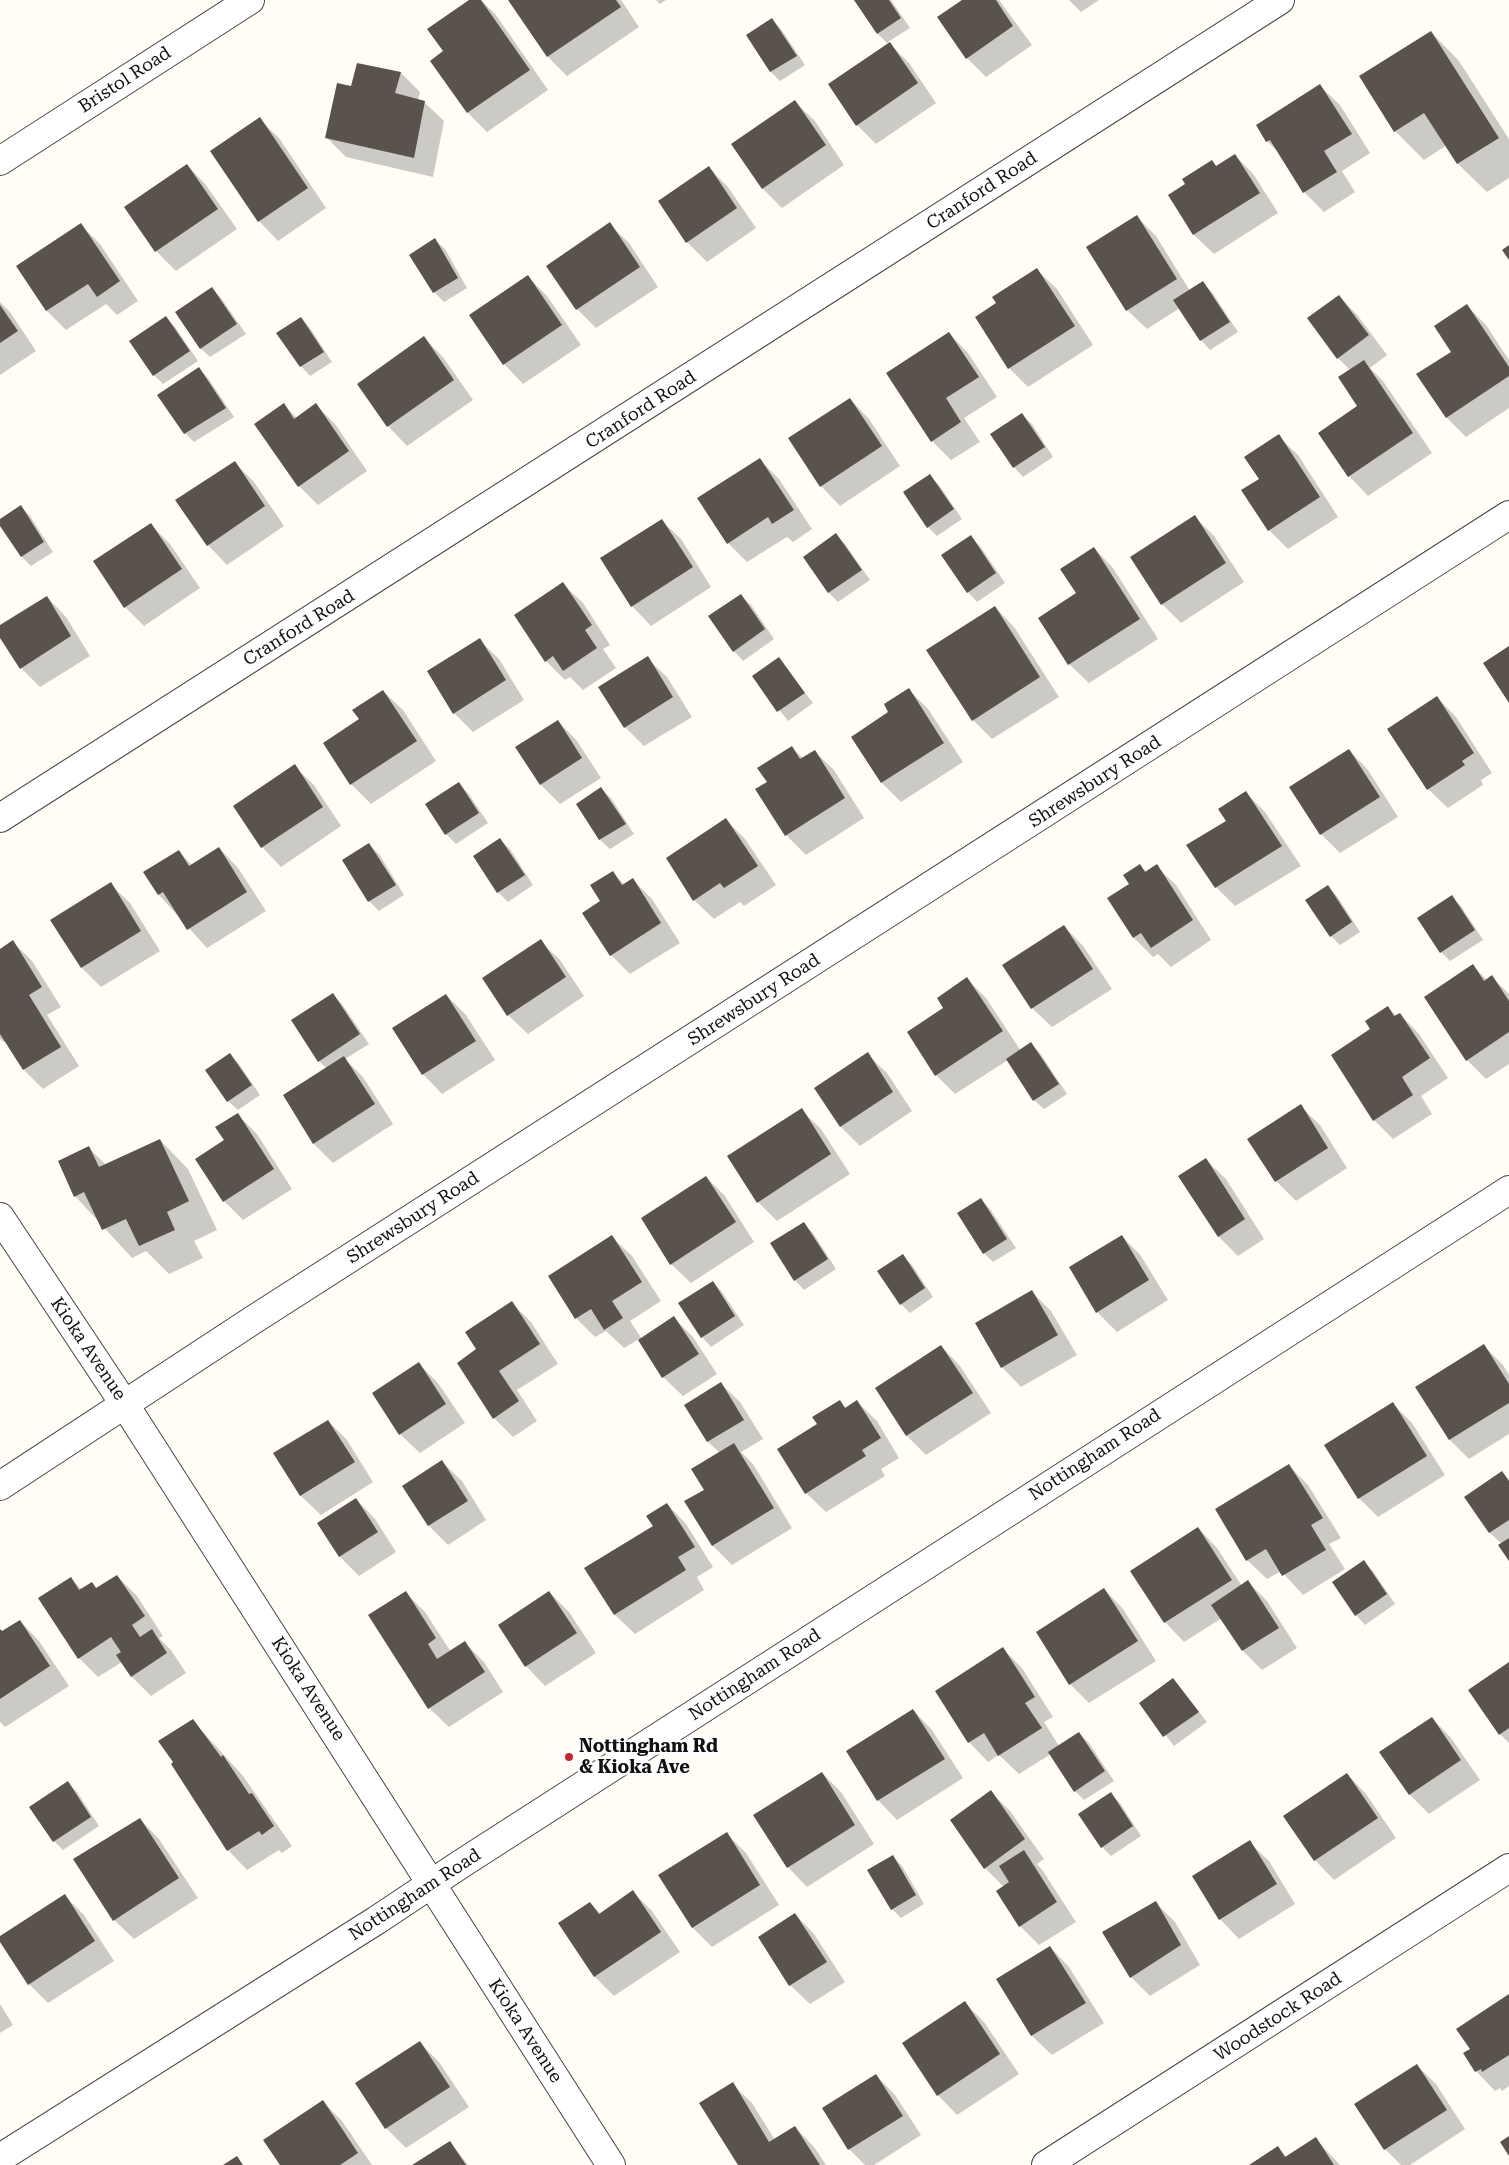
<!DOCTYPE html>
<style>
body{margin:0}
canvas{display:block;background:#fffdf5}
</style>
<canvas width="1509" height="2165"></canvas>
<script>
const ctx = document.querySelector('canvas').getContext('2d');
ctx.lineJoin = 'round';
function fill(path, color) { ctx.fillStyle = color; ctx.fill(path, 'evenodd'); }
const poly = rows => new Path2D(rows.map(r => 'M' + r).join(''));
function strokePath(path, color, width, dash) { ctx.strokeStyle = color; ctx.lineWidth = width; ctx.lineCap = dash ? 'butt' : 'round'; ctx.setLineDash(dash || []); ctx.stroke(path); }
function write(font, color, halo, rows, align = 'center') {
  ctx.font = font + ' "Roboto Serif",serif'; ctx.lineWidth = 5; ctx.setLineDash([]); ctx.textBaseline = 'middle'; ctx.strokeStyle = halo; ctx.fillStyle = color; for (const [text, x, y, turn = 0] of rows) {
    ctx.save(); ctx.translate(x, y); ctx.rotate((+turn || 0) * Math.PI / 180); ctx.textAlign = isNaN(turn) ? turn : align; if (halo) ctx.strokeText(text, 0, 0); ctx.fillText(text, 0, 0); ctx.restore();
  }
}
const shadow = poly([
 [471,0,481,0,496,15,548,90,487,132,468,113,445,52],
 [510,0,621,0,639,27,567,76,548,57],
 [656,0,666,0,660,4],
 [855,0,891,0,910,28,888,42,909,63,936,103,876,144,857,125,888,44,878,34],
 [964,0,999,0,1032,45,986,77,967,58],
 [1069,0,1099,0,1081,12],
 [772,20,781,29,805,65,780,81,771,72,748,36],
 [1431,32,1459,61,1509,139,1509,178,1487,192,1458,164,1447,145,1424,160,1395,131,1361,77],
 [358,64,401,73,420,92,418,100,424,102,444,121,433,177,346,157,327,138,351,88],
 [1320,86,1340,105,1370,153,1342,171,1355,192,1324,212,1304,192,1281,155,1267,141],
 [795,102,815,121,844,165,782,208,762,188],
 [259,119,279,138,326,208,278,241,259,221,212,151],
 [1235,155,1254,175,1278,213,1214,254,1194,235,1169,196,1187,185,1212,161,1217,167],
 [187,165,206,185,237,229,176,271,156,251,126,207],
 [709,168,728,187,756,228,707,262,687,242,660,201],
 [1137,217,1156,236,1190,291,1203,283,1212,292,1238,332,1210,350,1201,340,1180,308,1147,329,1127,310],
 [609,224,629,243,658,287,596,328,577,309],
 [81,225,100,244,138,301,117,315,106,304,66,330,47,311,18,267],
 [435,240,445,249,467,288,444,302,434,292],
 [1037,270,1057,289,1093,345,1028,387,1009,368,998,303],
 [528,277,547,296,581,345,523,384,504,364,471,316],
 [212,288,221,298,246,334,210,357,200,348],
 [1339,296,1358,316,1387,355,1370,368,1383,381,1432,453,1368,496,1349,476,1359,406,1350,370,1338,358],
 [0,302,10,312,36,351,0,375],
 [1467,306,1486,325,1509,360,1509,408,1466,437,1447,418,1418,375,1453,352],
 [166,318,175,327,198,361,163,384,154,375],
 [301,318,310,328,332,362,310,376,301,366],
 [949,333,968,353,997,397,964,418,980,442,951,460,932,441],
 [424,338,443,357,473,400,407,446,388,426],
 [198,368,208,378,234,417,194,442,185,433],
 [850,399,869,419,900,466,840,506,821,486,790,438],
 [284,405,297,418,316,405,335,424,367,471,318,505,299,486],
 [1022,415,1032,424,1053,457,1023,477,1014,467],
 [1278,436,1298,455,1338,517,1288,549,1269,530,1261,479],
 [760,460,779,479,812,529,793,542,787,537,747,562,728,543],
 [235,463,254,482,284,526,227,565,208,545],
 [929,476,939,485,962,519,937,536,928,527],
 [21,507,30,516,53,552,31,566,22,557,0,524,0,520],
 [1194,516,1214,536,1244,582,1181,623,1162,604],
 [661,520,681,539,711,587,651,626,632,606],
 [151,525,170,544,200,588,144,626,125,607],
 [836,535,845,544,870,580,838,602,829,593],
 [970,536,980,546,1005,583,977,602,968,592],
 [1094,548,1113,568,1158,639,1089,683,1069,664,1040,618,1078,594],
 [563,584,583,603,610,645,603,649,616,668,583,690,570,677,565,680,546,661],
 [741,596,751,605,774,639,743,661,734,651],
 [47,597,66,617,90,656,40,687,21,668,0,635,0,626],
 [995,607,1014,627,1059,697,992,739,973,720],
 [479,640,499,659,524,700,473,732,454,713],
 [647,658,667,677,692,717,644,746,625,727],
 [779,659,813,703,788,721,753,677],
 [909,690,928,709,963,762,901,802,882,783,853,737,890,712],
 [383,691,403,710,436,761,371,804,351,784,325,743,360,720],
 [1437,697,1456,717,1492,773,1481,780,1483,785,1448,808,1428,789,1389,729],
 [558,721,577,741,601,778,560,804,541,785,517,747],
 [792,748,803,758,814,751,834,770,864,818,806,855,786,835,757,790,768,782],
 [1349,750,1368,770,1398,817,1340,853,1321,834],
 [294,766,314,785,341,826,281,867,262,847,234,806],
 [459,784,468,793,488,823,456,844,446,834,427,804],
 [601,789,611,798,634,834,610,849,600,840,577,804],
 [1246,793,1265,812,1301,866,1235,906,1216,887,1227,821],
 [726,820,745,839,776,885,744,906,740,902,714,919,694,900],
 [500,840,510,849,533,885,508,902,498,892],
 [369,845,379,854,404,895,379,911,369,901],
 [219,848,238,868,266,911,207,948,159,895,144,872,179,852,192,865],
 [1140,866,1147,872,1156,866,1176,885,1211,940,1171,967,1158,954,1153,957,1134,938,1109,898,1130,884],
 [613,873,625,885,633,880,652,899,680,943,630,974,611,955],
 [110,884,130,903,160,951,101,987,82,968],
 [1328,887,1337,896,1360,932,1340,945,1331,936],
 [1451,897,1461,906,1483,940,1450,961,1441,952],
 [1064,926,1083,946,1112,989,1052,1027,1032,1008,1004,965],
 [540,941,560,960,584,996,528,1034,508,1015],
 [13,942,32,961,61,1007,47,1015,79,1066,43,1089,24,1070,6,1041,4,1042,0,1039,0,950],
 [1473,966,1487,980,1492,977,1509,994,1509,1064,1486,1079,1467,1060],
 [967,979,986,998,1021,1051,1031,1044,1040,1053,1067,1094,1044,1109,1034,1100,1008,1060,955,1094,936,1075,945,1009],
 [333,995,342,1004,369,1044,345,1059,363,1077,393,1124,333,1163,314,1144,284,1095,327,1069,319,1061],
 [446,995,466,1015,495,1060,442,1094,423,1074],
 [1388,1007,1396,1016,1400,1014,1419,1034,1448,1078,1421,1096,1432,1114,1393,1139,1374,1120,1372,1029],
 [867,1054,887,1073,912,1111,860,1146,841,1127],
 [230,1055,239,1064,260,1095,238,1110,228,1101],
 [1300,1106,1320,1125,1347,1168,1296,1201,1276,1181,1249,1139],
 [801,1110,821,1129,850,1174,777,1221,758,1202],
 [237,1114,257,1134,292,1189,243,1220,224,1201,225,1141],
 [160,1140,188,1169,217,1230,194,1241,203,1258,169,1274,146,1251,132,1258,75,1196,89,1148,106,1165],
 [1206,1160,1226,1179,1264,1239,1238,1256,1219,1237,1180,1177],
 [706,1177,725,1196,754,1242,691,1283,671,1264],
 [981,1200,990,1209,1016,1248,993,1262,984,1253],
 [804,1224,813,1233,836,1269,804,1290,795,1280,772,1244],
 [1122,1236,1141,1256,1168,1300,1117,1332,1097,1312,1070,1267],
 [612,1237,632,1256,661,1301,630,1321,642,1339,674,1318,693,1337,717,1374,683,1396,663,1377,639,1339,624,1348,606,1331,595,1337,576,1318],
 [903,1256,912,1265,933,1297,910,1313,901,1304],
 [713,1282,722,1292,744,1325,711,1347,702,1337],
 [1031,1291,1051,1311,1077,1355,1021,1387,1002,1367],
 [512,1303,531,1322,558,1364,517,1390,537,1421,513,1437,494,1418,478,1350],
 [1483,1345,1503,1365,1509,1375,1509,1434,1469,1459,1450,1440,1417,1388],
 [941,1346,960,1366,991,1413,926,1455,907,1436,876,1388],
 [419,1364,438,1383,465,1423,420,1453,400,1434],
 [720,1383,740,1402,763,1439,741,1452,753,1464,792,1528,732,1565,713,1546,686,1502,705,1490,720,1453,708,1442,686,1405],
 [840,1402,846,1408,857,1402,877,1421,899,1458,881,1469,885,1476,826,1512,806,1493,818,1425],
 [1393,1404,1412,1423,1445,1475,1378,1517,1359,1498],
 [328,1421,347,1440,373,1482,321,1515,301,1496,275,1454],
 [442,1462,462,1481,486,1520,448,1545,429,1526,404,1487],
 [1289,1466,1308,1485,1341,1538,1329,1544,1345,1569,1303,1595,1281,1571,1267,1579,1247,1560],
 [1502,1472,1509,1480,1509,1558,1502,1544,1490,1533,1466,1497],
 [356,1499,375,1519,396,1552,359,1576,340,1557,319,1523],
 [667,1504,686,1524,713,1567,697,1577,704,1590,635,1634,615,1615,586,1568,654,1526],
 [1198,1528,1217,1548,1242,1586,1248,1582,1267,1601,1297,1648,1262,1670,1243,1651,1222,1618,1184,1642,1165,1622],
 [1363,1562,1373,1571,1395,1604,1365,1625,1356,1615],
 [117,1576,137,1596,163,1636,159,1638,171,1650,186,1673,151,1696,132,1677,122,1662,98,1677,79,1658,71,1578,82,1590,91,1583,97,1589],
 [1104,1589,1123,1609,1156,1661,1089,1703,1070,1684],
 [549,1592,569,1612,596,1653,545,1686,526,1666],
 [406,1593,425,1612,451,1652,465,1643,484,1662,503,1692,449,1727,429,1708],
 [20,1621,39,1641,69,1686,5,1727,0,1722,0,1630,2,1632],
 [1003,1649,1022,1668,1053,1717,1044,1722,1059,1746,1079,1733,1089,1743,1114,1781,1084,1800,1075,1791,1051,1754,1019,1774,999,1755,988,1762,969,1742],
 [1509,1663,1509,1743,1500,1734],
 [1173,1679,1207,1722,1174,1746,1141,1704],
 [913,1710,932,1730,963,1778,897,1820,878,1800,848,1751],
 [1432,1718,1451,1738,1480,1780,1429,1814,1409,1794],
 [193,1721,243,1776,292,1846,282,1853,279,1850,247,1870,228,1850],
 [822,1773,841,1792,874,1844,807,1887,788,1867,755,1815],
 [1347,1774,1366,1794,1396,1838,1334,1880,1315,1860,1285,1816],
 [67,1783,77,1792,99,1826,63,1850,54,1841],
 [991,1792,1010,1811,1044,1859,1037,1864,1043,1871,1076,1922,1039,1945,1020,1926,1004,1887,985,1868],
 [1111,1794,1120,1803,1141,1836,1111,1856,1102,1847],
 [140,1819,159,1839,198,1898,134,1939,114,1920],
 [726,1833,746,1853,779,1905,712,1947,693,1928,660,1876],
 [1249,1842,1269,1861,1295,1904,1239,1939,1220,1919,1194,1876],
 [892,1856,902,1866,924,1904,901,1918,892,1909],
 [633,1892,652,1911,680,1952,614,1996,594,1976,590,1903,601,1914],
 [65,1896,84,1915,114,1961,48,2003,29,1984,0,1938],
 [1156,1903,1175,1922,1200,1965,1150,1996,1131,1977],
 [795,1914,814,1934,845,1982,810,2004,790,1985],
 [1050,1947,1069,1967,1104,2023,1052,2055,1032,2036,997,1980],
 [1509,1995,1509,2086,1502,2091,1500,2088,1495,2091,1476,2071,1472,2049],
 [965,2003,984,2022,1019,2074,957,2115,938,2095],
 [0,2004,13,2025,0,2033],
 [420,2043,439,2062,469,2107,406,2148,386,2128,357,2083],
 [1416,2065,1436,2084,1465,2129,1410,2165,1401,2165,1385,2149],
 [876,2075,895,2095,921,2135,874,2165,865,2165,849,2149,823,2109],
 [732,2084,752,2103,775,2140,795,2127,814,2147,826,2165,740,2165],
 [323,2102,342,2121,372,2165,281,2165],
 [1316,2139,1340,2165,1252,2165,1278,2148,1287,2157],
 [450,2142,468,2165,415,2165]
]);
const building = poly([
 [469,0,481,0,530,70,467,113,430,61,443,51,427,29],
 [508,0,616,0,621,7,547,57],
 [854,0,889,0,901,18,877,34],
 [962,0,996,0,1013,26,966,59,937,17],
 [772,18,797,56,770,72,746,35],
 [1431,31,1499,138,1457,164,1424,113,1394,132,1359,76],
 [890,42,918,83,856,126,828,84],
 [357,63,401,72,395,93,425,101,414,158,325,138,337,83,351,86],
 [1320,84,1352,134,1324,151,1337,172,1303,193,1270,140,1266,142,1256,125],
 [795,100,826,145,762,189,731,144],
 [260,117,308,188,258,222,210,151],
 [1235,154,1260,193,1193,235,1168,195,1185,184,1182,179,1212,160,1216,166],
 [187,164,218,209,155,252,124,207],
 [709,166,737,208,686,243,658,201],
 [1137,215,1177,279,1126,311,1086,247],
 [610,222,640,267,576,310,546,266],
 [81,223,120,281,97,297,88,284,46,311,16,266],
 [435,238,458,278,433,293,409,255],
 [1509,245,1509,260,1502,250],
 [1037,268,1075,326,1008,369,975,317,996,303,992,297],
 [528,275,562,325,503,365,469,315],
 [1203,281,1230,322,1200,341,1173,300],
 [212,287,237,324,200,349,175,312],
 [1339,295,1369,335,1337,359,1307,318],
 [1467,304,1509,367,1509,376,1446,418,1416,374,1451,352,1434,326],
 [0,305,18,331,0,343],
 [166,316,190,351,153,376,129,341],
 [301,317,324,352,300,367,276,333],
 [949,332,979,377,946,398,961,422,931,442,886,373],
 [424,336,454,380,387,427,357,384],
 [1364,360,1413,433,1348,477,1318,433,1357,406,1338,377],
 [199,367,226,408,184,434,157,395],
 [850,398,882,446,820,487,788,438],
 [284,403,294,419,316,403,349,451,298,487,254,424],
 [1022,413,1045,447,1013,468,990,434],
 [1279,434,1320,497,1268,531,1241,490,1259,479,1244,457],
 [760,458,794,510,772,524,768,517,727,544,697,498],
 [235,461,265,506,207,546,175,500],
 [930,474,954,509,927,528,903,492],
 [21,505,44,542,21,557,0,526,0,519],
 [1195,515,1226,563,1161,605,1130,557],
 [662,519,693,567,631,607,600,558],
 [151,523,182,569,124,608,93,561],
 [836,533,862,570,828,593,803,557],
 [971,535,996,573,967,593,941,555],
 [1094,547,1140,619,1068,665,1038,618,1076,593,1060,569],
 [563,582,592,625,585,630,597,648,563,671,553,656,545,662,514,615],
 [741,594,765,629,733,652,708,616],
 [47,596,71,636,20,669,0,638,0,625],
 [995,606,1040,677,972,721,926,650],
 [480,638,506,680,453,714,427,671],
 [1509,646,1509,703,1483,663],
 [648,656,673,697,624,728,598,687],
 [779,657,805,693,777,712,752,676],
 [909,688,944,743,881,783,851,737,888,712,884,704],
 [383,690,417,741,350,785,323,743,359,719,352,710],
 [1437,696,1474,753,1462,761,1465,765,1427,790,1387,729],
 [558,720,582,758,540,785,515,747],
 [792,746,800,759,815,750,845,798,785,836,755,789,767,782,757,768],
 [1349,749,1380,797,1320,835,1289,787],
 [295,764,323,807,261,848,233,806],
 [459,782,479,813,445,835,425,804],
 [601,787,626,824,599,840,576,804],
 [1246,791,1282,846,1215,888,1186,845,1226,821,1218,809],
 [726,818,758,866,724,888,720,883,693,901,666,858],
 [500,838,525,875,497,893,473,856],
 [369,843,396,885,368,902,342,860],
 [219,847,247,892,187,930,163,892,158,895,143,872,179,850,189,866],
 [1140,864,1145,872,1157,864,1193,920,1151,948,1141,933,1133,938,1107,898,1129,884,1123,875],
 [613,871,622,885,633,878,661,923,610,956,582,913,600,901,590,885],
 [111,882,141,931,81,968,50,920],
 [1328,885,1352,922,1330,937,1305,900],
 [1452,895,1475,930,1440,953,1417,918],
 [1064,925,1093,969,1031,1009,1002,965],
 [541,939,566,977,507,1016,482,978],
 [13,940,42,987,29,995,61,1047,23,1070,0,1034,0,949],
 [1473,964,1484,981,1492,975,1509,1001,1509,1032,1466,1061,1424,997],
 [967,977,1003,1031,935,1076,907,1032,943,1008,937,998],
 [333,993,360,1034,318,1062,291,1020],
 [446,994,476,1041,422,1075,392,1028],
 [1388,1006,1394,1016,1400,1013,1430,1058,1402,1077,1413,1095,1373,1121,1331,1055,1370,1029,1365,1021],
 [1031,1042,1059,1084,1033,1101,1006,1059],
 [868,1052,893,1092,840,1127,814,1088],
 [230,1053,252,1085,227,1102,205,1070],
 [344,1056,375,1104,313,1144,283,1095],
 [1301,1104,1328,1148,1275,1182,1247,1139],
 [802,1108,831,1154,757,1203,727,1156],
 [238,1113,274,1169,223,1202,195,1159,224,1140,215,1127],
 [160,1139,189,1201,167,1212,175,1230,139,1246,126,1219,102,1230,84,1192,74,1197,58,1161,89,1146,99,1167],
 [1206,1158,1245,1219,1218,1237,1178,1176],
 [706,1176,736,1222,670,1265,641,1218],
 [981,1198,1007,1239,983,1254,957,1213],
 [804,1222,828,1259,794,1281,770,1243],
 [612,1235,642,1282,612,1301,623,1318,604,1330,591,1309,575,1319,548,1276],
 [1122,1235,1149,1280,1096,1313,1069,1267],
 [903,1254,925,1288,900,1305,877,1271],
 [713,1281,735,1316,701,1338,678,1303],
 [1032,1290,1058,1335,1001,1368,975,1323],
 [512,1301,540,1344,499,1371,519,1401,493,1419,457,1363,476,1349,465,1332],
 [674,1316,699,1354,662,1378,638,1340],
 [1484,1344,1509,1384,1509,1403,1449,1440,1415,1387],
 [941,1345,973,1393,906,1436,875,1388],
 [419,1362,446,1404,399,1435,372,1393],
 [721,1382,744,1420,707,1442,684,1405],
 [840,1400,845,1408,857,1400,881,1438,862,1450,866,1456,805,1494,777,1449,817,1424,812,1417],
 [1393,1402,1427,1456,1358,1499,1324,1445],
 [328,1420,355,1462,300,1496,273,1453],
 [734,1443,774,1508,712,1546,684,1501,704,1490,691,1469],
 [442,1460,468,1501,428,1526,402,1486],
 [1289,1464,1323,1518,1311,1525,1326,1550,1282,1576,1266,1549,1246,1561,1215,1509],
 [1502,1471,1509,1481,1509,1520,1489,1533,1464,1497],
 [356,1498,378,1532,339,1557,317,1523],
 [667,1503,695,1547,678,1557,686,1570,614,1615,584,1568,653,1526,646,1516],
 [1198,1527,1232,1580,1164,1623,1130,1571],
 [1509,1538,1509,1561,1498,1545],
 [1364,1560,1387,1594,1355,1616,1332,1582],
 [117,1575,145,1616,132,1625,140,1637,152,1629,167,1653,131,1677,116,1655,121,1652,111,1637,78,1659,38,1598,71,1577,79,1590,92,1582,96,1588],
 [1248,1580,1279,1628,1242,1651,1211,1605],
 [1104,1588,1138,1641,1069,1685,1036,1632],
 [406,1591,436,1638,428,1644,437,1659,465,1641,485,1672,428,1709,368,1615],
 [549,1591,577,1633,525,1667,498,1625],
 [20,1620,50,1666,0,1699,0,1629,2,1631],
 [1003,1647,1035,1697,1025,1703,1042,1728,998,1756,984,1733,968,1743,935,1691],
 [1509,1662,1509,1728,1499,1735,1468,1690],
 [1173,1678,1199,1712,1163,1737,1139,1703],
 [913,1709,945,1759,877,1801,846,1751],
 [1432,1717,1461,1760,1409,1795,1379,1752],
 [193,1719,221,1757,223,1755,249,1794,252,1793,274,1826,262,1835,259,1831,227,1851,171,1764,173,1762,158,1741],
 [1079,1732,1105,1771,1074,1792,1048,1752],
 [822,1772,855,1825,787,1868,753,1815],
 [1347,1773,1378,1818,1314,1861,1283,1816],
 [68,1781,91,1817,53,1842,29,1807],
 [991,1790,1025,1839,984,1869,950,1820],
 [1111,1792,1133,1826,1101,1848,1078,1814],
 [140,1818,179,1878,113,1921,73,1859],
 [727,1832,760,1885,692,1928,658,1875],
 [1250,1840,1277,1884,1219,1920,1192,1876],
 [1024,1850,1057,1902,1019,1927,996,1891,1009,1882,999,1866],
 [893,1855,916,1895,891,1910,867,1870],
 [633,1890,661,1932,594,1977,558,1923,590,1902,599,1914],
 [65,1894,95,1941,28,1985,0,1942,0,1936],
 [1156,1901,1181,1945,1130,1978,1102,1932],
 [795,1913,827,1962,789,1986,758,1937],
 [1050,1946,1086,2003,1031,2036,996,1979],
 [1509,1994,1509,2055,1482,2072,1481,2069,1475,2072,1463,2053,1470,2049,1456,2029],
 [965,2001,1000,2054,937,2096,902,2043],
 [420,2041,450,2087,385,2129,355,2083],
 [1417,2064,1447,2110,1384,2150,1354,2104],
 [876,2074,903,2116,848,2150,822,2108],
 [733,2082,769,2142,795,2126,820,2165,738,2165,699,2103],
 [323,2100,358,2153,340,2165,280,2165,263,2140],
 [1509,2136,1509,2156,1500,2142],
 [1316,2137,1334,2165,1249,2165,1278,2146,1285,2157],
 [450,2141,466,2165,412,2165],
 [237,2156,243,2165,223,2165]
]);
const minor = poly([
 [0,161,250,0],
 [0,818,1280,0],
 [0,1217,125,1405,611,2165],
 [0,1486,253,1320,1509,515],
 [0,2158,377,1920,461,1864,1509,1190],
 [1046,2165,1509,1868]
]);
const markers = [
 [569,1757,5,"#c4262e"]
];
const streetNames = [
 ["Bristol Road",125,80,-33],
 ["Cranford Road",982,191,-33],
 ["Cranford Road",641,410,-33],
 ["Cranford Road",299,628,-32],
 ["Shrewsbury Road",1095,782,-33],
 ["Shrewsbury Road",754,1000,-33],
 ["Shrewsbury Road",413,1218,-33],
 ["Kioka Avenue",88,1349,56],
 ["Nottingham Road",1095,1455,-33],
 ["Nottingham Road",755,1675,-33],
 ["Kioka Avenue",308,1689,57],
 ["Nottingham Road",415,1895,-33],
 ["Woodstock Road",1278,2017,-33],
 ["Kioka Avenue",525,2031,57]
];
const poiNames = [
 ["Nottingham Rd",579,1747],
 ["& Kioka Ave",579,1768]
];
fill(shadow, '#0003');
fill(building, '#5a524d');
strokePath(minor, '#444', 30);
strokePath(minor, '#fff', 28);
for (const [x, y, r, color] of markers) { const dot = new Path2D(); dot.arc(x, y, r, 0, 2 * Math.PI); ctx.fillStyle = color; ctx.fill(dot); strokePath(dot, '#fff', 2); }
write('18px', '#111', '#fff', streetNames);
write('bold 18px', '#111', '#fff', poiNames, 'left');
</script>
